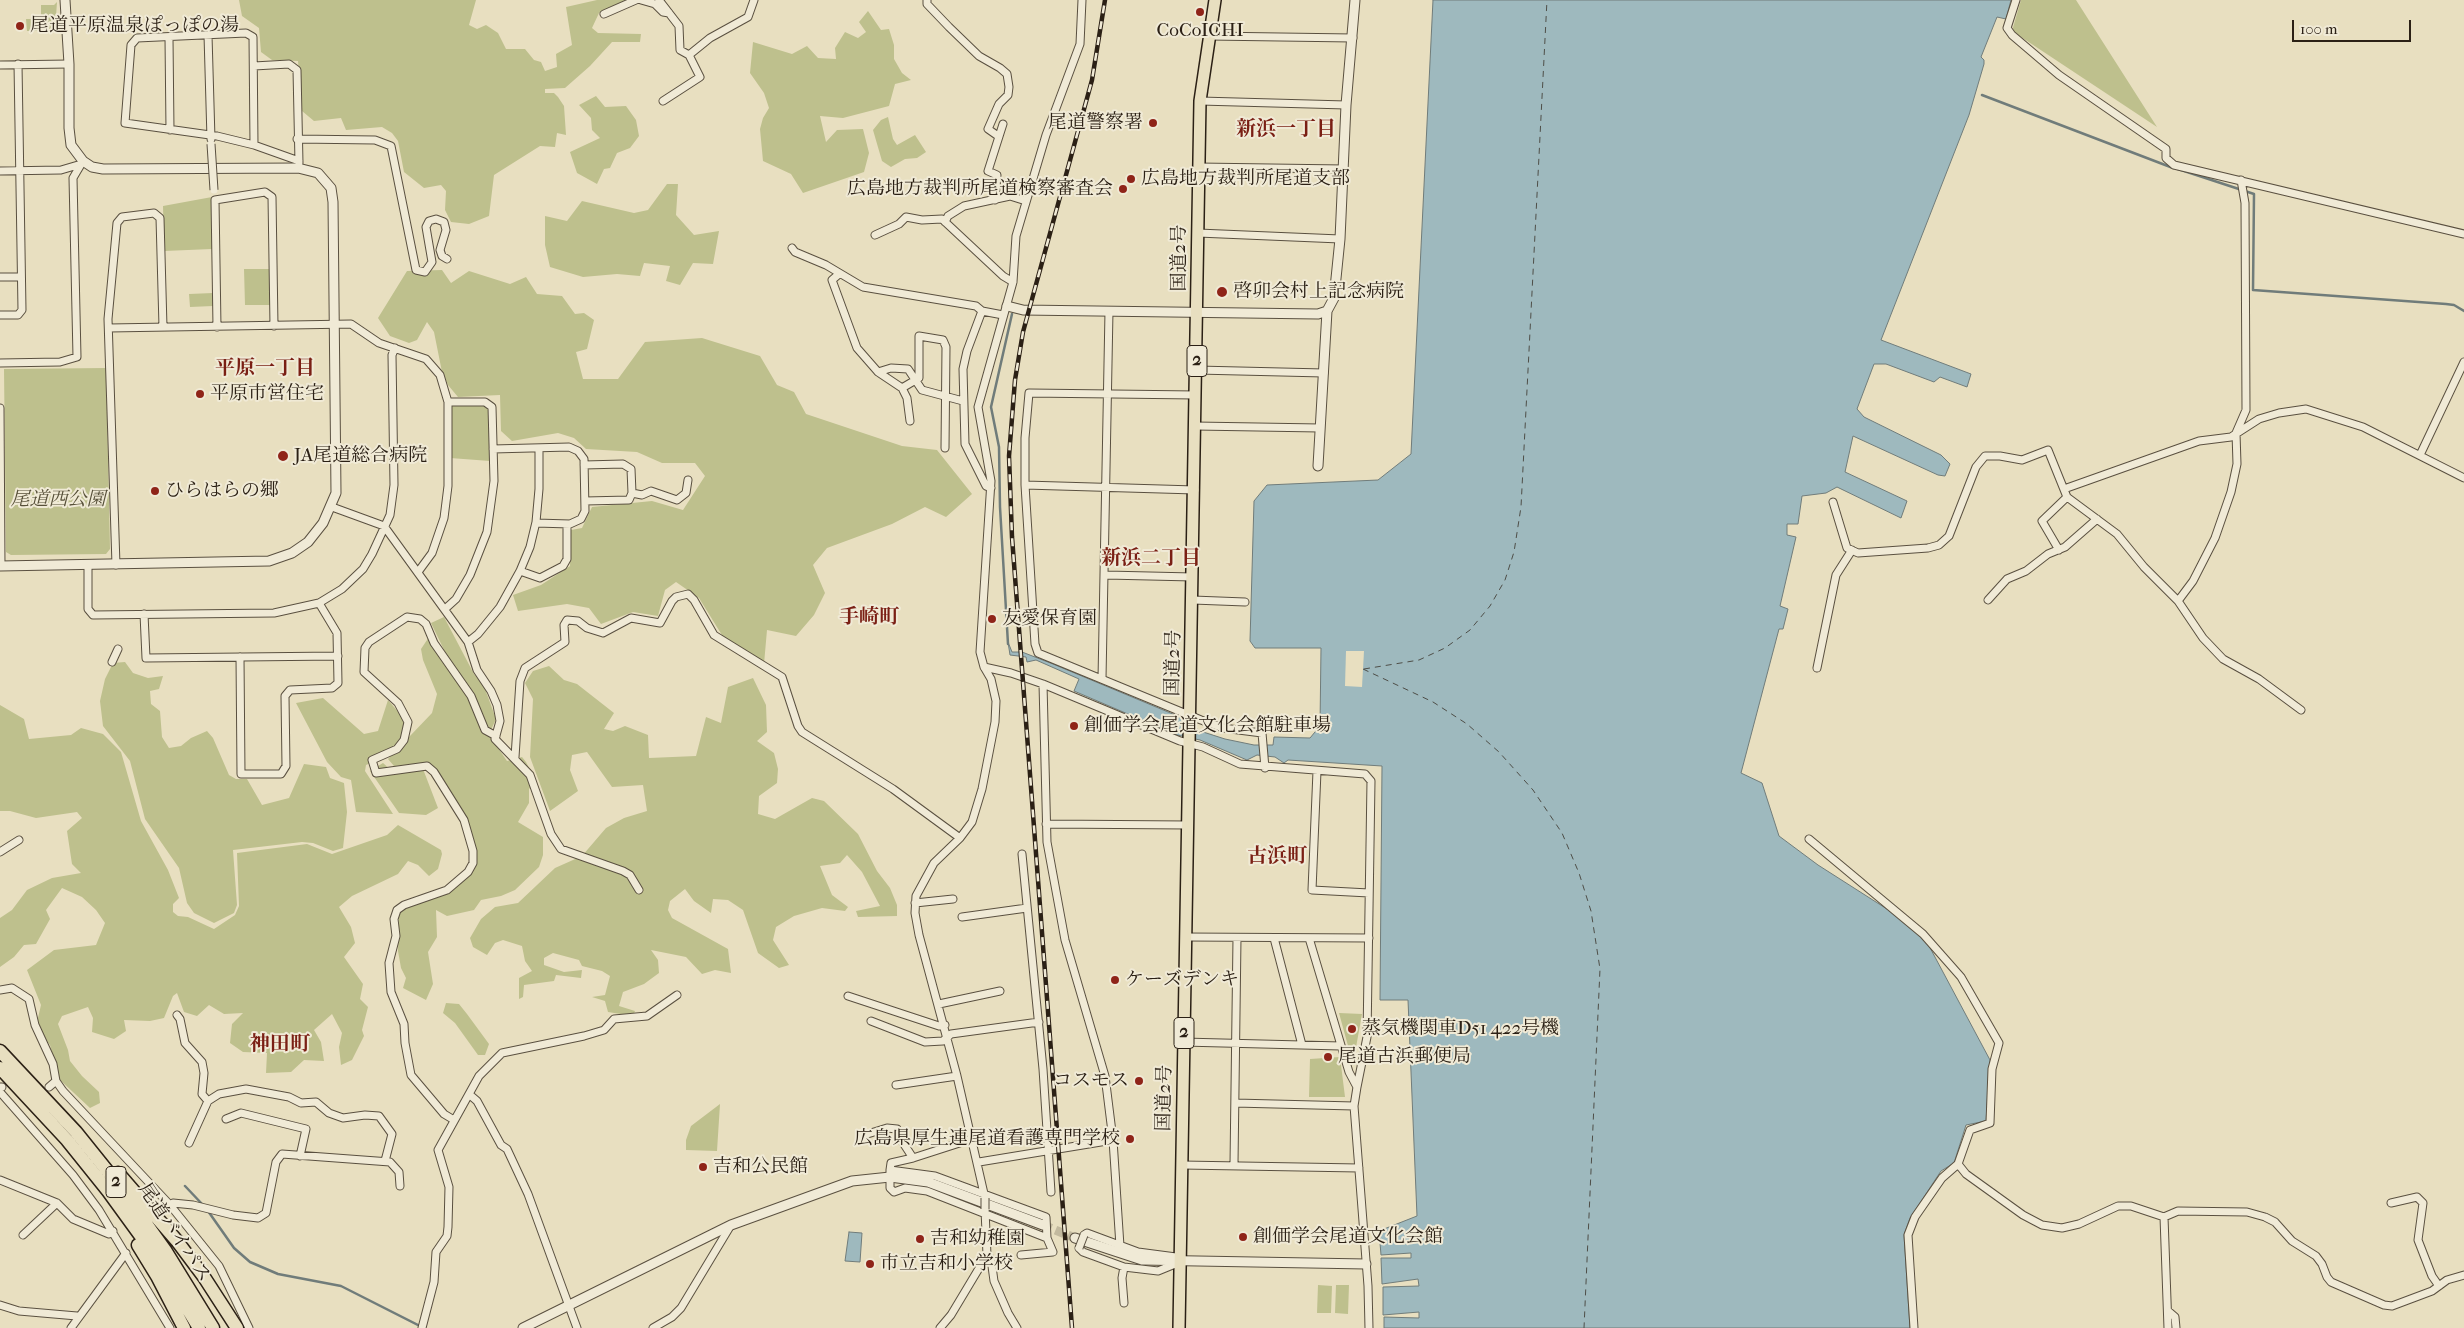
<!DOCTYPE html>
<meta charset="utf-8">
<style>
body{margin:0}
#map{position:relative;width:2464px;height:1328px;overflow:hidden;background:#e8dfc0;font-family:"IM FELL French Canon",serif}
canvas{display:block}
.scale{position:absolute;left:2292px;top:20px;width:119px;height:22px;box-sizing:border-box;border:2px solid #2b2015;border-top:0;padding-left:6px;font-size:15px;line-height:18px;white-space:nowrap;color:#2b2015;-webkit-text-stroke:4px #f0ead6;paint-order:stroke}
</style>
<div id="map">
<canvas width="2464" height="1328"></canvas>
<div class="scale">100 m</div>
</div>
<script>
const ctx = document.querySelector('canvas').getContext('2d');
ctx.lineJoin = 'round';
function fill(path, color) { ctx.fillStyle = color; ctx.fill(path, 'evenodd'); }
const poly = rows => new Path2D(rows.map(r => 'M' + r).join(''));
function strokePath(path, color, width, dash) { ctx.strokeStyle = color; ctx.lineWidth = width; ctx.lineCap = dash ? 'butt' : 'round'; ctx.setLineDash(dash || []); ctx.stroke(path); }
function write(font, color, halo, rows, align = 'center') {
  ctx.font = font + ' "IM FELL French Canon","Noto Serif JP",serif'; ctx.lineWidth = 4; ctx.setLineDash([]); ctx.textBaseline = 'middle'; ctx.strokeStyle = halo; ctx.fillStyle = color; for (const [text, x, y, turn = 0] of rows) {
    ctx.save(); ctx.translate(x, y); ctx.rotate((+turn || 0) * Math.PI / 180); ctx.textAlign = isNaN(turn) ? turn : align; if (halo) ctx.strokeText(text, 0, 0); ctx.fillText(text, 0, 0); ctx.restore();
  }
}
const green = poly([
 [239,0,476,0,469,25,477,29,486,25,498,33,506,49,525,49,534,60,541,62,545,71,557,67,556,54,572,45,566,7,597,0,631,0,599,13,592,28,598,33,641,34,640,42,612,42,590,66,565,88,545,89,545,93,554,93,558,97,564,106,566,135,557,133,555,147,540,146,494,175,489,216,469,224,451,222,445,210,446,191,441,185,424,188,404,172,398,141,392,133,382,127,346,130,341,118,314,121,302,111,298,61,272,60,261,52,259,28,242,16],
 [2021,0,2076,0,2157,127,2012,31],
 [57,2,55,31,27,31,26,19,41,19,41,5,54,5],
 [868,11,881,30,889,29,894,45,894,59,902,73,911,80,895,84,889,106,843,118,820,116,826,142,837,130,863,129,869,153,864,172,803,193,791,174,763,161,760,129,763,118,769,108,764,93,750,73,753,42,792,54,807,46,818,58,836,59,835,48,845,32,858,38,866,32,859,22],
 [596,96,605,107,626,106,636,120,639,136,630,148,617,153,610,168,604,169,597,184,577,173,570,152,600,138,592,130,591,118,579,105],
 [888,117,893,139,897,145,915,135,926,152,917,158,905,159,891,167,882,161,873,130,881,120],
 [667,184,678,184,676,215,694,235,719,231,713,264,693,263,680,285,666,281,670,266,644,263,640,276,617,274,583,277,550,267,545,245,545,216,567,221,582,201,634,213,648,210],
 [212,197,212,249,164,251,163,206],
 [244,269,270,269,270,305,245,305],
 [442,270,451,283,469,271,510,284,526,277,537,294,562,296,575,314,584,313,594,320,587,349,576,352,583,379,618,379,645,342,702,338,760,356,777,385,794,392,806,414,902,446,937,450,972,494,946,517,925,507,892,524,827,548,813,565,825,593,814,615,796,636,767,630,764,664,725,640,699,598,676,582,665,590,658,616,633,612,601,624,589,608,567,604,518,611,513,595,541,585,570,566,571,530,582,528,592,507,652,501,683,510,705,476,695,463,662,463,637,452,586,449,574,438,558,433,512,441,501,431,500,395,458,397,448,385,442,372,434,332,427,322,417,340,409,343,390,336,378,318,407,271],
 [213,293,213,306,190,307,189,294],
 [106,368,110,549,106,554,11,555,6,552,4,369],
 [485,403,489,408,490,461,450,458,451,404],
 [444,617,474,674,484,686,496,719,491,730,487,728,473,694,447,656,431,623],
 [429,637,469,697,481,728,492,739,507,761,522,757,526,762,537,783,529,789,529,803,518,822,543,837,543,855,539,867,515,890,501,896,481,900,474,910,447,916,436,910,437,937,428,952,433,984,426,1000,403,988,406,978,401,968,398,951,399,913,412,904,445,890,474,863,458,805,427,765,394,766,388,759,432,713,437,694,423,660,421,649],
 [125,662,133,673,148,678,163,676,159,689,150,691,151,704,160,711,162,737,169,748,181,746,191,738,207,731,213,738,229,775,236,779,247,779,262,805,289,798,304,764,326,767,330,778,344,783,347,812,343,848,333,851,313,843,302,842,233,850,237,905,234,913,214,923,194,913,187,903,179,868,145,819,130,761,103,726,100,701,105,679,113,663],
 [549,666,564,680,577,684,614,713,604,729,613,731,625,726,648,735,649,758,696,756,706,717,721,723,728,687,753,678,766,705,767,732,757,741,774,753,778,769,777,783,759,796,758,814,775,819,812,798,824,801,858,834,877,871,890,888,897,905,897,916,858,917,856,911,880,906,862,872,847,855,840,863,820,866,832,895,848,907,845,911,822,908,794,916,776,927,773,940,789,965,779,968,758,953,743,910,728,900,713,899,711,913,694,901,685,889,670,901,668,910,672,918,728,949,731,973,715,970,702,974,686,957,651,950,658,960,659,973,644,984,623,992,619,1006,635,1011,633,1016,608,1012,605,1001,592,997,605,995,610,976,602,971,582,966,579,960,553,953,544,958,544,965,564,972,582,970,581,978,556,975,554,981,524,985,523,997,519,999,519,978,532,971,525,961,522,946,503,940,495,943,487,955,473,947,470,938,481,919,495,907,518,903,555,868,582,856,606,828,624,818,647,811,643,785,612,787,587,752,572,755,570,770,578,791,550,811,530,757,533,699,525,683,533,671],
 [323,698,364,734,378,731,388,700,406,721,405,735,382,758,366,765,365,771,393,814,356,812,351,780,341,777,327,762,296,703],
 [0,705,24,719,29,739,71,735,81,728,103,734,121,752,141,821,168,870,179,898,173,904,173,912,178,916,188,917,214,929,235,915,239,906,237,853,307,844,332,854,387,835,398,825,441,850,442,854,438,869,429,876,418,865,408,861,398,874,352,896,339,907,351,927,355,943,344,957,363,984,360,999,368,1007,362,1030,364,1036,352,1060,341,1065,339,1047,342,1033,332,1014,314,1030,321,1042,324,1061,304,1060,291,1072,266,1073,267,1053,243,1052,230,1043,232,1024,243,1013,224,1014,209,1005,197,1016,184,1012,177,993,173,996,164,1018,150,1021,124,1020,126,1031,114,1039,92,1032,93,1018,88,1007,62,1016,58,1024,68,1050,70,1061,82,1076,99,1092,100,1103,90,1108,58,1078,50,1045,42,1036,37,1022,41,1005,27,970,54,950,96,945,105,923,96,910,82,897,62,888,46,910,50,919,36,944,24,945,14,957,0,967,0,918,12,910,27,890,52,878,81,873,72,864,67,831,82,818,77,812,36,818,10,811,0,811],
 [383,763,393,772,423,769,438,808,426,815,399,813,370,771],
 [446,1003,459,1004,467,1014,489,1044,485,1055,478,1055,455,1023,443,1013],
 [1339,1013,1362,1014,1353,1064],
 [1340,1057,1345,1097,1309,1097,1310,1059],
 [720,1104,717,1151,686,1150,686,1140,691,1126],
 [1318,1285,1332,1286,1331,1313,1317,1313],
 [1336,1285,1349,1285,1348,1314,1335,1313]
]);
const water = poly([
 [1433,0,2011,0,2006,19,1997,17,1981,57,1984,60,1984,64,1969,115,1881,340,1971,374,1967,387,1940,377,1934,382,1886,364,1874,364,1857,409,1864,417,1941,455,1950,464,1945,476,1938,475,1853,436,1845,472,1907,501,1901,518,1837,487,1826,493,1802,496,1798,524,1787,524,1787,535,1796,537,1780,606,1788,609,1783,629,1779,629,1741,773,1762,783,1779,836,1818,865,1901,918,1928,944,1990,1060,1986,1121,1966,1125,1954,1163,1941,1171,1910,1218,1904,1235,1910,1328,1384,1328,1384,1317,1419,1318,1419,1312,1383,1315,1383,1287,1419,1286,1418,1279,1382,1284,1381,1258,1411,1258,1411,1253,1381,1255,1379,1231,1417,1216,1408,1000,1380,1000,1382,766,1288,760,1284,763,1275,757,1257,755,1247,760,1200,740,1177,735,1074,691,1079,679,1036,660,1027,662,1026,657,1010,655,1008,642,1012,652,1022,652,1053,664,1180,717,1200,731,1225,739,1254,745,1273,745,1274,737,1310,738,1320,726,1321,648,1255,648,1250,641,1254,501,1267,485,1378,480,1411,454,1433,0],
 [849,1232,862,1233,860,1262,845,1261,849,1232]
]);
const pier = poly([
 [1346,651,1364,651,1362,687,1345,686]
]);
const stream = poly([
 [1982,95,2173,168],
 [2178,169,2254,194,2253,290,2446,304,2454,305,2464,311],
 [1008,644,1000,507,999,447,991,407,1012,314],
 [185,1186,203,1205],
 [208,1211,234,1248,250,1262,278,1274,341,1286,422,1327]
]);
const ferry = poly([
 [1363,669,1433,702,1467,724,1499,752,1533,790,1562,833,1579,873,1591,911,1600,969,1584,1328],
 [1364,669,1419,660,1445,648,1470,630,1490,606,1505,580,1514,552,1521,507,1547,0]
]);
const tertiaryTunnel = poly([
 [1043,1225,1075,1238]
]);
const minor = poly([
 [641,0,655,4,663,12,669,13],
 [659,0,679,26,680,50,689,55,700,77,663,101],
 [927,0,927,4,949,27,979,56,1000,68,1007,74,1009,87,1008,95,999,104,988,129,998,136],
 [2016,0,2007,28,2012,35,2059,75,2166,149,2166,158,2174,165,2464,234],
 [604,14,636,0],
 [208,35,211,139],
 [1208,36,1353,38],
 [169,38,170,130],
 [689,55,710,38,748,17,754,0],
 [0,65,69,64],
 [254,66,289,64,297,70,299,163],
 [1200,101,1346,105],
 [297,139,375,140,391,146,416,270,425,272,432,262,426,227,429,221,436,219,444,222,446,230,440,250,442,256,447,259],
 [254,145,253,37,246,33,137,38,131,45,125,123,217,136,254,145,299,161],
 [1198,167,1344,169],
 [0,171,61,170,78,165],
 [995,200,997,175,988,171,1003,124],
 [945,222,948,216,964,206,1010,196,1026,201],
 [1198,233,1340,239],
 [875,235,899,224,906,217,922,220,942,219,1003,276,1013,282],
 [792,248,795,252,826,265,863,287,976,306,982,311,1003,315],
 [839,274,832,280,857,348,878,372,891,368,908,369,922,390,963,401],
 [0,277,20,277],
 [982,311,967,351,963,369,965,444,986,486,991,488],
 [0,315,18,315,22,310,18,64],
 [217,327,215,200,265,192,272,197,274,326],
 [109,328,351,324,379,343,426,359,440,375,448,402,448,486,444,518,432,553,418,572],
 [0,363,60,362,77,357,73,178,83,161],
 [1197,370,1324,373],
 [878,372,902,388,907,398,910,421],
 [902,388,919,378,919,336,943,340,946,347,945,448],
 [1196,395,1029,393,1025,438,1025,485,1035,644,1038,653,1201,720,1223,728,1262,733,1265,768],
 [0,408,1,566],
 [1195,426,1320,428],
 [493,449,569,447,578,451,584,459,585,511,581,519,570,524,536,523],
 [2420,455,2464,362],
 [584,465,623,464,631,469,632,493,629,500,585,501],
 [1025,485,1195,490],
 [2064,489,2199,441,2231,437,2259,419,2279,413,2306,409,2363,427,2464,478],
 [632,493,642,495,651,491,677,500,686,493,688,480],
 [1833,502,1847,548,1858,553,1928,548,1939,545,1949,536,1976,467,1985,456,2000,456,2022,460,2048,450,2067,497,2117,534,2144,567,2178,601,2203,638,2223,659,2259,679,2301,710],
 [332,507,384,526,468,642,477,670,491,691,497,705,500,721,495,739,530,775,551,834,561,849,623,871,630,875,639,890],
 [2059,550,2042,521,2067,497],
 [88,565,88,609,93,615,274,613,319,603,342,589,363,569,372,554,390,515,394,485,392,355,395,348],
 [116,565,108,319,117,223,122,217,154,213,160,218,163,327],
 [520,571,540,578,563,566,567,559,567,524],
 [1106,575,1193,577],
 [1193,600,1245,602],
 [1988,600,2007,579,2026,571,2048,554,2065,547,2097,519],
 [2178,601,2193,581,2215,538,2231,492,2237,464,2236,433,2246,410,2245,203,2241,180],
 [445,609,456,599,470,575,487,532,494,481,492,407,485,402,448,402],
 [144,614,146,658,338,656],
 [468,642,478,634,500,607,520,571,530,547,536,522,539,489,539,448],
 [240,657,241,774,281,774,286,766,285,696,290,690,332,688,338,683,337,633,319,603],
 [112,662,118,649],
 [984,667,1011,673,1043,684,1180,741,1203,747,1240,764,1365,774,1371,781,1367,1037,1357,1087],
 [1817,668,1836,575,1852,550],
 [1102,679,1109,311],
 [1043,684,1047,842,1065,940,1105,1076,1113,1140,1120,1246],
 [515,757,520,681,525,668,565,642,564,625,567,620,578,621,587,628,603,633,631,618,660,623,672,601,676,597,688,594,694,600,714,635,782,677,798,726,802,732,893,789,960,838],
 [1317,771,1312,890,1369,893],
 [1046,824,1188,825],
 [1809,839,1923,934,1961,977,1999,1043,1992,1069,1990,1123,1970,1130,1958,1164,1942,1178,1915,1217,1908,1235,1914,1328],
 [0,852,19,840],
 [1022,854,1043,1069,1051,1192],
 [915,903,953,899],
 [962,917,1027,908],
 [1185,937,1369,938],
 [1274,938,1302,1045],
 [1309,938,1349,1072,1357,1087,1354,1106,1368,1286,1369,1328],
 [0,990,12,988,29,999,35,1025,53,1064,56,1081,63,1091,170,1205,219,1266,249,1328],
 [848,996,939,1026,945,1025],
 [939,1004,1000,991],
 [177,1015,180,1019,185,1043,202,1062,204,1073,202,1094,208,1101],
 [871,1021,925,1042,943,1041,951,1034,1039,1022],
 [1183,1042,1341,1046],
 [896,1085,957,1076],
 [0,1087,2,1087],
 [49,1087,56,1081],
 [0,1092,73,1175,99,1210,170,1328],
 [470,1095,477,1101,501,1145,507,1149,528,1194,577,1328],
 [1235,1103,1354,1106],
 [226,1119,241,1113,306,1129,300,1156],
 [454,1120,444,1114,411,1075,405,1043,404,1024,391,992,389,963,396,936,394,919,397,910,404,905,447,890,468,872,473,863,473,851,464,820,434,772,427,766,376,773,372,760,397,749,404,740,408,722,398,703,364,672,365,648,369,642,407,617,420,619,426,624,434,643,471,696,485,730,496,736],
 [861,1136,887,1128,897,1129,898,1135,913,1158],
 [189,1143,208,1101,219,1094,246,1089,289,1097,301,1103,316,1102,329,1113,343,1118,365,1115,379,1116,392,1134,385,1161],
 [979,1162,1113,1140],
 [1234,1164,1237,938],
 [1958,1164,1966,1174,2023,1215,2042,1225,2062,1228,2079,1224,2118,1206,2131,1206,2164,1217,2168,1328],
 [1182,1165,1359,1168],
 [890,1170,935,1176,1046,1217,1047,1238,927,1191,905,1188,894,1192,890,1188,890,1170,891,1163,913,1158,972,1139],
 [0,1180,57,1203,73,1219,109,1234,113,1231],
 [985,1198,957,1076,919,935,915,913,916,896,934,863,960,838,972,822,982,789,995,722,996,701,991,679,984,667,980,652,991,481,978,407,1013,282,1016,236,1046,135,1080,44,1082,0],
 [2391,1203,2417,1197,2423,1203,2418,1240,2432,1276,2439,1286],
 [170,1205,173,1203,193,1205,233,1215,258,1218,266,1213,276,1162,282,1154,390,1162,399,1172,400,1186],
 [985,1210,987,1255,991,1259,994,1281,1008,1313,1017,1328],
 [2164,1217,2178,1211,2247,1212,2265,1217,2275,1222,2292,1241,2316,1256,2322,1264,2327,1277,2331,1282,2384,1305,2392,1306,2432,1291,2447,1280,2464,1275],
 [23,1235,57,1203],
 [1079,1248,1083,1252,1124,1267,1158,1271,1180,1262,1176,1257,1138,1252,1087,1233,1084,1235],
 [1021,1255,1053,1252,1047,1238],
 [1124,1303,1122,1278,1124,1267],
 [0,1305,19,1311,77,1316],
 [2168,1311,2175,1317,2176,1328],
 [71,1328,126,1253],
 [422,1328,434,1282,436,1252,447,1236,448,1227,449,1187,438,1150,479,1076,502,1053,584,1036,604,1030,614,1019,647,1016,677,995],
 [653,1328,672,1317,681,1308,731,1225],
 [940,1328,951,1315,987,1255]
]);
const tertiary = poly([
 [1007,306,1023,310,1318,314,1327,311,1334,298,1340,239,1346,105,1355,0],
 [1318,466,1327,311],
 [0,566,269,561,292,553,308,542,323,523,336,493,333,202,331,188,318,173,298,168,103,169,92,167,83,161,71,145,69,128,69,64,65,0],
 [1075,1238,1142,1260,1366,1264],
 [523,1328,731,1225,852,1181,890,1177,928,1182,1043,1225]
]);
const trunk = poly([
 [1179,1328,1200,101,1215,0]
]);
const motorway = poly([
 [0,1051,76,1132,117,1183,165,1250,213,1328],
 [0,1068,67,1140,108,1191,156,1257,199,1328],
 [118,1173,177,1241,204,1277,237,1328],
 [138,1245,157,1276,184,1328]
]);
const rail = poly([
 [1072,1328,1012,537,1009,456,1015,380,1023,332,1092,80,1105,0]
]);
const minorBridge = poly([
 [211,144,214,190],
 [985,1209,985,1198],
 [1079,1248,1084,1235]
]);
const markers = [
 [1200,12,5,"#8f2418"],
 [20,26,5,"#8f2418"],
 [1153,123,5,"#8f2418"],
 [1131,179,5,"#8f2418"],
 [1123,189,5,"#8f2418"],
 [1222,292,6,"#8f2418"],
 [200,394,5,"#8f2418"],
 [283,456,6,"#8f2418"],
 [155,491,5,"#8f2418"],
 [992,619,5,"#8f2418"],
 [1074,726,5,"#8f2418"],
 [1115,980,5,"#8f2418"],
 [1352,1029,5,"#8f2418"],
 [1328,1057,5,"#8f2418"],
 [1139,1081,5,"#8f2418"],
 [1130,1139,5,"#8f2418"],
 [703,1167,5,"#8f2418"],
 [1243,1237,5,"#8f2418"],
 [920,1239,5,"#8f2418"],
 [870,1264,5,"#8f2418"]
];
const shields = [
 [1197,361,20],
 [1184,1033,20],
 [116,1182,20]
];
const shieldNames = [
 ["2",1197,361],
 ["2",1184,1033],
 ["2",116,1182]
];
const poiNames = [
 ["尾道平原温泉ぽっぽの湯",30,26],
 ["CoCoICHI",1200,31,"center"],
 ["尾道警察署",1143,123,"right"],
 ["広島地方裁判所尾道支部",1141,179],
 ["広島地方裁判所尾道検察審査会",1113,189,"right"],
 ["啓卯会村上記念病院",1233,292],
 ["平原市営住宅",210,394],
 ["JA尾道総合病院",294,456],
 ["ひらはらの郷",165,491],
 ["友愛保育園",1002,619],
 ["創価学会尾道文化会館駐車場",1084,726],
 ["ケーズデンキ",1125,980],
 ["蒸気機関車D51 422号機",1362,1029],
 ["尾道古浜郵便局",1338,1057],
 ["コスモス",1129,1081,"right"],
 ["広島県厚生連尾道看護専門学校",1120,1139,"right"],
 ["吉和公民館",713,1167],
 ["創価学会尾道文化会館",1253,1237],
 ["吉和幼稚園",930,1239],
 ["市立吉和小学校",880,1264]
];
const streetNames = [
 ["国道2号",1180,258,-90],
 ["国道2号",1174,663,-89],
 ["国道2号",1165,1098,-89],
 ["尾道バイパス",174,1233,56]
];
const parkNames = [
 ["尾道西公園",58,500]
];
const neighbourhoodNames = [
 ["新浜一丁目",1286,130],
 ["平原一丁目",265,369],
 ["新浜二丁目",1151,559],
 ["手崎町",869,618],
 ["古浜町",1277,857],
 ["神田町",280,1045]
];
fill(green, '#bec08d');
fill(water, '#9eb9be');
strokePath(water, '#707c7a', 1);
fill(pier, '#e8dfc0');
strokePath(stream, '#707c7a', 2.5);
strokePath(ferry, '#4e4e48', 1, [6, 5]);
strokePath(tertiaryTunnel, '#c2b99e', 9, [9, 4.5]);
strokePath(minor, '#5a5040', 9);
strokePath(tertiary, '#5a5040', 11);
strokePath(trunk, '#2b2015', 14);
strokePath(motorway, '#2b2015', 15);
strokePath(minor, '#f0ead6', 7);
strokePath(tertiary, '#f0ead6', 9);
strokePath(trunk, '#e8dfc0', 11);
strokePath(motorway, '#e8dfc0', 12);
strokePath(rail, '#2b2015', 4.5);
strokePath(rail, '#f0ead6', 2.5, [8]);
strokePath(minorBridge, '#5a5040', 9, []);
strokePath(minorBridge, '#f0ead6', 7);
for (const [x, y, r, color] of markers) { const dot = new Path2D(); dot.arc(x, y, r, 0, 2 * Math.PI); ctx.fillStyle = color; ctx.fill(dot); strokePath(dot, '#f0ead6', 2); }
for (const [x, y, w] of shields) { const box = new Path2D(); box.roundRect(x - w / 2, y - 15.5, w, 31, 4); ctx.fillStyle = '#f0ead6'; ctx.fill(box); strokePath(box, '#2b2015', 1); }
write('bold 18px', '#2b2015', null, shieldNames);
write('19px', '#2b2015', '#f0ead6', poiNames, 'left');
write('19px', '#2b2015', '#f0ead6', streetNames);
write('italic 19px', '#575039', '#f0ead6', parkNames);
write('bold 20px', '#7a1f14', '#f0ead6', neighbourhoodNames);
</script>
